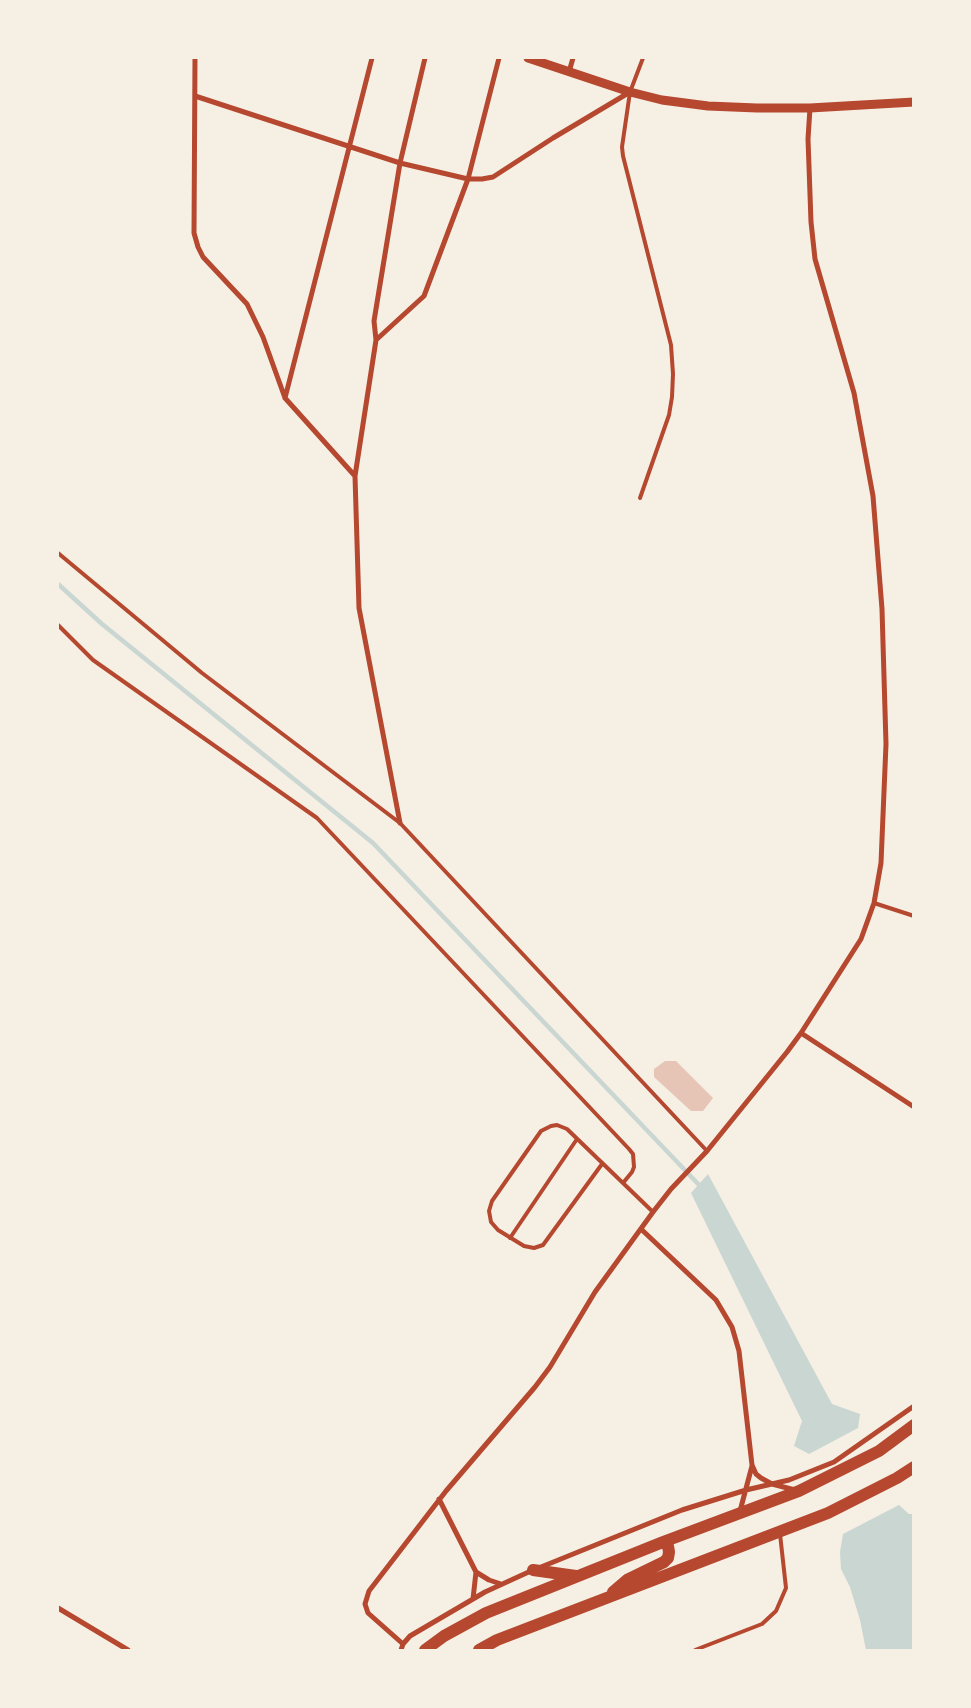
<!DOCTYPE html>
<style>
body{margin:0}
#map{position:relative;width:971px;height:1708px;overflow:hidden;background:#f6efe4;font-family:"Sofia Sans Condensed",sans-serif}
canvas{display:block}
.frame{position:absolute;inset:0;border:59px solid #f6efe4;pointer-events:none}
</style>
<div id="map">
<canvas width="971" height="1708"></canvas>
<div class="frame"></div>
</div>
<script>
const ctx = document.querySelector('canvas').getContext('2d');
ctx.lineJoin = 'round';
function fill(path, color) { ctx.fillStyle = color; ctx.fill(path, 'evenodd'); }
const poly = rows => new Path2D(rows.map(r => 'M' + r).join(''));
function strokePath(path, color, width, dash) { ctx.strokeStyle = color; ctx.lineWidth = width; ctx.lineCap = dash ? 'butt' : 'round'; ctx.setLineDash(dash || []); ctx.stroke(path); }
const water = poly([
 [708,1174,832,1404,860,1414,858,1428,809,1454,794,1446,802,1421,691,1193],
 [899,1505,909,1514,913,1514,913,1650,866,1650,860,1620,850,1587,841,1569,840,1552,843,1534]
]);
const stream = poly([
 [58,584,102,624,373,843,701,1187]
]);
const building = poly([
 [665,1061,676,1061,713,1098,703,1111,691,1111,654,1077,654,1069]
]);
const service = poly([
 [640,498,669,415,672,397,673,374,671,345,623,156,622,147,630,92,643,58],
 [58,553,202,673,400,823,707,1151],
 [58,625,93,660,317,818,629,1149,633,1154,634,1167,632,1172,623,1183],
 [874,903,914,916],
 [602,1164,543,1245,534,1248,524,1246,498,1230,491,1222,489,1211,492,1201,541,1131,551,1126,557,1125,567,1129,653,1212],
 [510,1238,577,1139],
 [695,1650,762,1624,776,1611,786,1588,780,1534]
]);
const minor = poly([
 [195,58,194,233,198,247,203,257,247,304,263,337,285,398,355,476,376,340,374,321,400,163,425,58],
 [569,72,573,58],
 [195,96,400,163,468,179,482,179,493,177,553,138,630,92],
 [376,340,424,296,468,179,499,58],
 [285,398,372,58],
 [355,476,359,608,400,823],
 [801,1033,914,1107],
 [641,1229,716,1300,732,1327,739,1351,752,1465,756,1474,761,1478,772,1484,795,1490],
 [439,1499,476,1572,489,1580,501,1584],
 [740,1511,752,1466],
 [541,1567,682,1510,746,1490,789,1480,834,1462,914,1406],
 [473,1599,476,1572],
 [58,1608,128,1650],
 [403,1644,368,1613,365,1604,369,1591,446,1491,535,1387,550,1367,595,1292,653,1212,671,1189,707,1151,787,1052,801,1033,861,939,874,903,881,863,886,744,882,609,873,496,854,393,815,259,811,222,808,139,810,108],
 [401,1650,403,1644,410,1636,485,1592,533,1570]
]);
const tertiary = poly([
 [528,58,630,92,662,100,708,106,757,108,810,108,914,102]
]);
const primary = poly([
 [533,1570,576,1576],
 [613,1592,627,1580,664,1562,668,1558,669,1552,668,1546,663,1542],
 [425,1650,444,1636,486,1613,663,1542,799,1491,879,1451,914,1425],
 [479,1650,497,1640,828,1513,897,1478,914,1467]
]);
fill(water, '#c9d6d2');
strokePath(stream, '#c9d6d2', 4.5);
fill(building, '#e6c5b7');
strokePath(service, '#b5482f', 4);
strokePath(minor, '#b5482f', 5);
strokePath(tertiary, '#b5482f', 9);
strokePath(primary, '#b5482f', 12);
</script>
